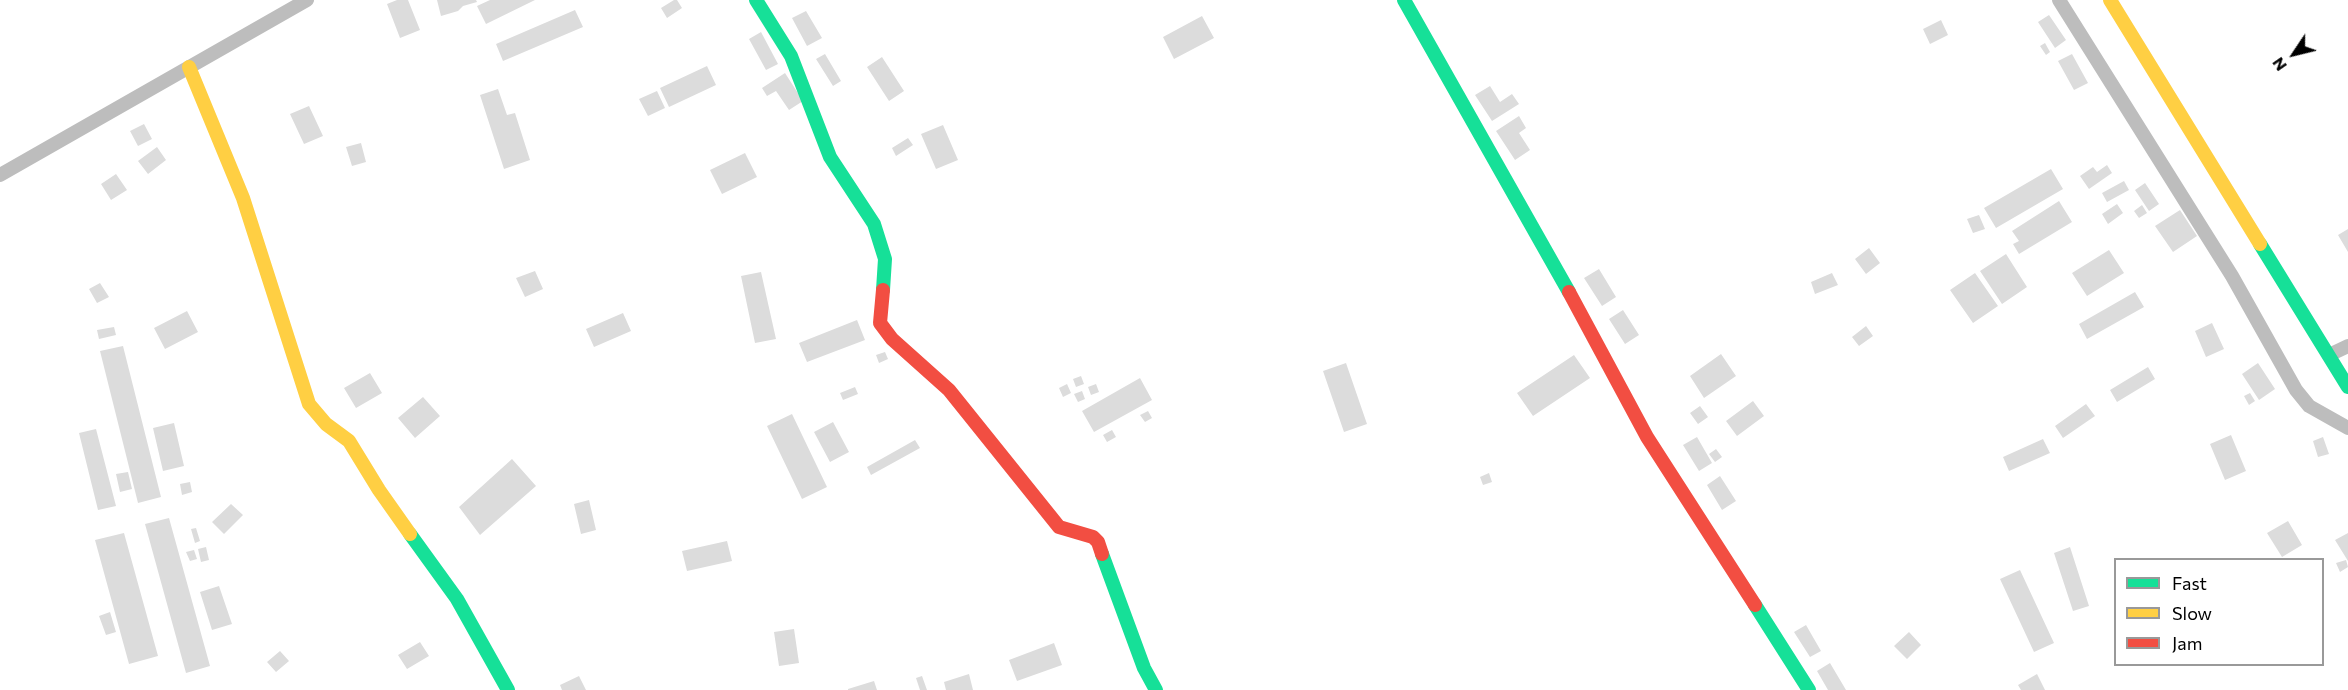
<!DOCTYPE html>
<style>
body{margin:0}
#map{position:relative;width:2348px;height:690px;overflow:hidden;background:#fff;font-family:Commissioner,sans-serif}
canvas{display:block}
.legend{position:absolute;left:2114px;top:558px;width:210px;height:108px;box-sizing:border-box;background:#fff;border:2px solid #999;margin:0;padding:8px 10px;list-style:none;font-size:18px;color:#000}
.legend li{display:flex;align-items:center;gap:12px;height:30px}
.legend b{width:30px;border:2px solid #999}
.north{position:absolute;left:2264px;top:24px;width:60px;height:60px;-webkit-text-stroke:4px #fff;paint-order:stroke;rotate:235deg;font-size:16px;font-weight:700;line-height:24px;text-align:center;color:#000}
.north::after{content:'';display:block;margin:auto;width:21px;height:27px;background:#000;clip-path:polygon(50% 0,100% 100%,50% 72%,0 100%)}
</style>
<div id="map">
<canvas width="2348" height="690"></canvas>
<ul class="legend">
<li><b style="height:8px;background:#16e098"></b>Fast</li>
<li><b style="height:8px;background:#ffcf43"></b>Slow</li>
<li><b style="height:8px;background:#f24e42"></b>Jam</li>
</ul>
<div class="north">N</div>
</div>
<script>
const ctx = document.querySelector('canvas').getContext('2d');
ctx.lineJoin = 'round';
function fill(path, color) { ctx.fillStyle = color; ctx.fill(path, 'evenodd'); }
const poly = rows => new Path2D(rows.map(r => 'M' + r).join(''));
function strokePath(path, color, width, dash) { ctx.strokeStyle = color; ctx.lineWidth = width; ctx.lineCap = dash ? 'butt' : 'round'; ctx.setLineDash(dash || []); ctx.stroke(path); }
const building = poly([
 [397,0,408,0,420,30,400,38,387,4],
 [437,0,476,0,477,2,463,6,458,11,441,16],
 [490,0,535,0,486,24,477,6],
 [674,0,677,0,682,8,667,18,661,8],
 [575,10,583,27,503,61,496,44],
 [806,11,822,38,807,46,792,18],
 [2049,15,2066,40,2055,48,2038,22],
 [1202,16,1214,38,1174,59,1163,37],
 [1941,20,1948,35,1930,44,1923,29],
 [761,32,778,64,766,70,749,39],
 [2045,43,2050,52,2046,55,2040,46],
 [825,54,841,81,833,86,816,59],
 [2072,54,2088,83,2074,90,2058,61],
 [882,57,904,91,889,101,867,67],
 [707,66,716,85,669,107,660,88],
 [785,73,803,101,789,110,776,91,767,96,762,88],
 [1490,86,1500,102,1512,94,1519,104,1492,121,1475,95],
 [498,89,507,115,515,113,530,160,504,169,480,95],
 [657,91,665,108,648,116,639,99],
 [309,106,323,136,304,144,290,114],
 [1519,116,1526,128,1519,133,1530,150,1515,160,1496,131],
 [144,124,152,139,138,146,130,131],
 [943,125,958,160,936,169,921,134],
 [908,138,913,145,896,156,892,148],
 [361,143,366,162,352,166,346,147],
 [157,147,166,160,148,174,138,161],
 [745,153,757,177,722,194,710,170],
 [2107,165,2112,173,2089,189,2080,176,2093,167,2097,172],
 [2051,169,2063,189,1996,228,1984,208],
 [116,174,127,190,111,200,101,184],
 [2124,181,2129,190,2107,202,2102,193],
 [2145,183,2159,204,2149,211,2135,190],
 [2059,201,2072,222,2019,254,2013,244,2019,241,2012,231],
 [2117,204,2123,213,2108,224,2102,214],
 [2142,205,2147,213,2139,218,2134,211],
 [2180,210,2197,236,2173,252,2155,226],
 [1979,215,1985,229,1973,233,1967,219],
 [2348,229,2348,252,2338,235],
 [1869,248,1880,263,1866,274,1855,259],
 [2109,250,2124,273,2087,296,2072,273],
 [2006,254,2027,287,2002,304,1980,271],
 [1599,269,1616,297,1602,306,1584,278],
 [535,271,543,289,525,297,516,278],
 [761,272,776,339,755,343,741,276],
 [1832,273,1838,285,1815,294,1811,282],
 [1975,273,1998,306,1973,323,1950,290],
 [100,283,109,297,97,303,89,289],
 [2135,292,2144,307,2087,339,2079,324],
 [1623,310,1639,335,1625,344,1609,319],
 [187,311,198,332,165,349,154,328],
 [623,313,631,331,594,347,586,329],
 [857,320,865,340,807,362,799,343],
 [2212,323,2224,349,2206,357,2195,331],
 [1866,326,1873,336,1859,346,1852,337],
 [114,327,116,335,99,339,97,330],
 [123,346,161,497,138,503,100,351],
 [885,352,888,359,879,363,876,355],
 [1721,354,1736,376,1704,398,1690,376],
 [1574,355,1590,378,1533,416,1517,393],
 [1346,363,1367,424,1344,432,1323,371],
 [2258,363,2275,389,2259,400,2242,374],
 [2148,367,2155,379,2117,402,2110,390],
 [370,373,382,393,356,408,344,388],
 [1081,376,1084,384,1076,387,1073,379],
 [1140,378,1152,400,1094,432,1082,411],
 [1067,384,1071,393,1063,397,1059,388],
 [1096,384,1099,392,1091,395,1088,387],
 [855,387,858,394,843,400,840,393],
 [1082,391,1085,399,1078,402,1074,394],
 [2250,393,2255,401,2249,405,2244,396],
 [423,397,440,416,415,438,398,418],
 [1753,401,1764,416,1737,436,1726,421],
 [2086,404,2095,416,2063,438,2055,426],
 [1700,406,1708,417,1698,424,1690,413],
 [1148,411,1152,418,1145,422,1140,415],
 [792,414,827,487,802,499,767,426],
 [833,422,849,452,830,462,814,432],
 [174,423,184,466,163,471,153,428],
 [96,429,116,506,98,510,79,433],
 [1112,430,1116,437,1107,442,1103,435],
 [2231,435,2246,471,2225,480,2210,444],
 [1697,437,1712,463,1699,471,1683,445],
 [2323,437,2329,454,2318,457,2313,441],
 [2043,439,2050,453,2009,471,2003,457],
 [915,440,920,448,871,475,867,467],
 [1716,449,1722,457,1715,462,1709,454],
 [512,459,536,486,480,535,459,507],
 [128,472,132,489,120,492,116,474],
 [1489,473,1492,482,1483,485,1480,477],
 [1720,476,1736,501,1722,510,1707,485],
 [190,482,192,492,182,495,180,484],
 [589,500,596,530,581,534,574,504],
 [231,504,243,515,224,534,212,522],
 [169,518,210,666,186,673,145,524],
 [2288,521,2302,545,2282,557,2267,533],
 [196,528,200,541,195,543,191,529],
 [124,533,158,656,129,664,95,540],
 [2348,533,2348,561,2335,540],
 [727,541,732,561,687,571,682,551],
 [206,547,209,560,201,562,198,549],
 [2070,547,2089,606,2073,611,2054,553],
 [194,550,197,559,190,561,186,552],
 [2346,560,2348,567,2340,572,2336,563],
 [2020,570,2054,643,2034,652,2000,579],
 [219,586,232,624,212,630,200,592],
 [110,612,116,632,106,635,99,616],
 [1806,625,1821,651,1810,657,1794,632],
 [794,629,799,663,779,666,774,632],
 [1909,632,1921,645,1907,659,1894,646],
 [420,642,429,656,407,669,398,655],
 [1054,643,1062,665,1017,681,1009,660],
 [280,651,289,661,276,672,267,662],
 [1830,663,1846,690,1828,690,1817,671],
 [969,674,973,690,946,690,944,682],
 [2037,674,2045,690,2021,690,2018,685],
 [579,676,586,690,562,690,560,685],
 [922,676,927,690,920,690,916,678],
 [874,681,877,690,848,690,848,689]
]);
const street = poly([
 [2059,0,2232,276,2296,390,2309,406,2348,428],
 [0,175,307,0],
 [2329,355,2348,346]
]);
const fast = poly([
 [756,0,791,56,830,157,874,224,885,259,883,290],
 [1404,0,1569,292],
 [2260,244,2348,387],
 [410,534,457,599,508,690],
 [1102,554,1144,668,1156,690],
 [1755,605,1809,690]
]);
const slow = poly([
 [2110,0,2260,244],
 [189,67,243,198,309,404,326,424,349,441,379,490,410,534]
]);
const jam = poly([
 [883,290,880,323,892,339,949,390,1059,527,1093,537,1098,542,1102,554],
 [1569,292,1647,437,1755,605]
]);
fill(building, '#dcdcdc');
strokePath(street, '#bdbdbd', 14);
strokePath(fast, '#16e098', 14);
strokePath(slow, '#ffcf43', 14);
strokePath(jam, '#f24e42', 14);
</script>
